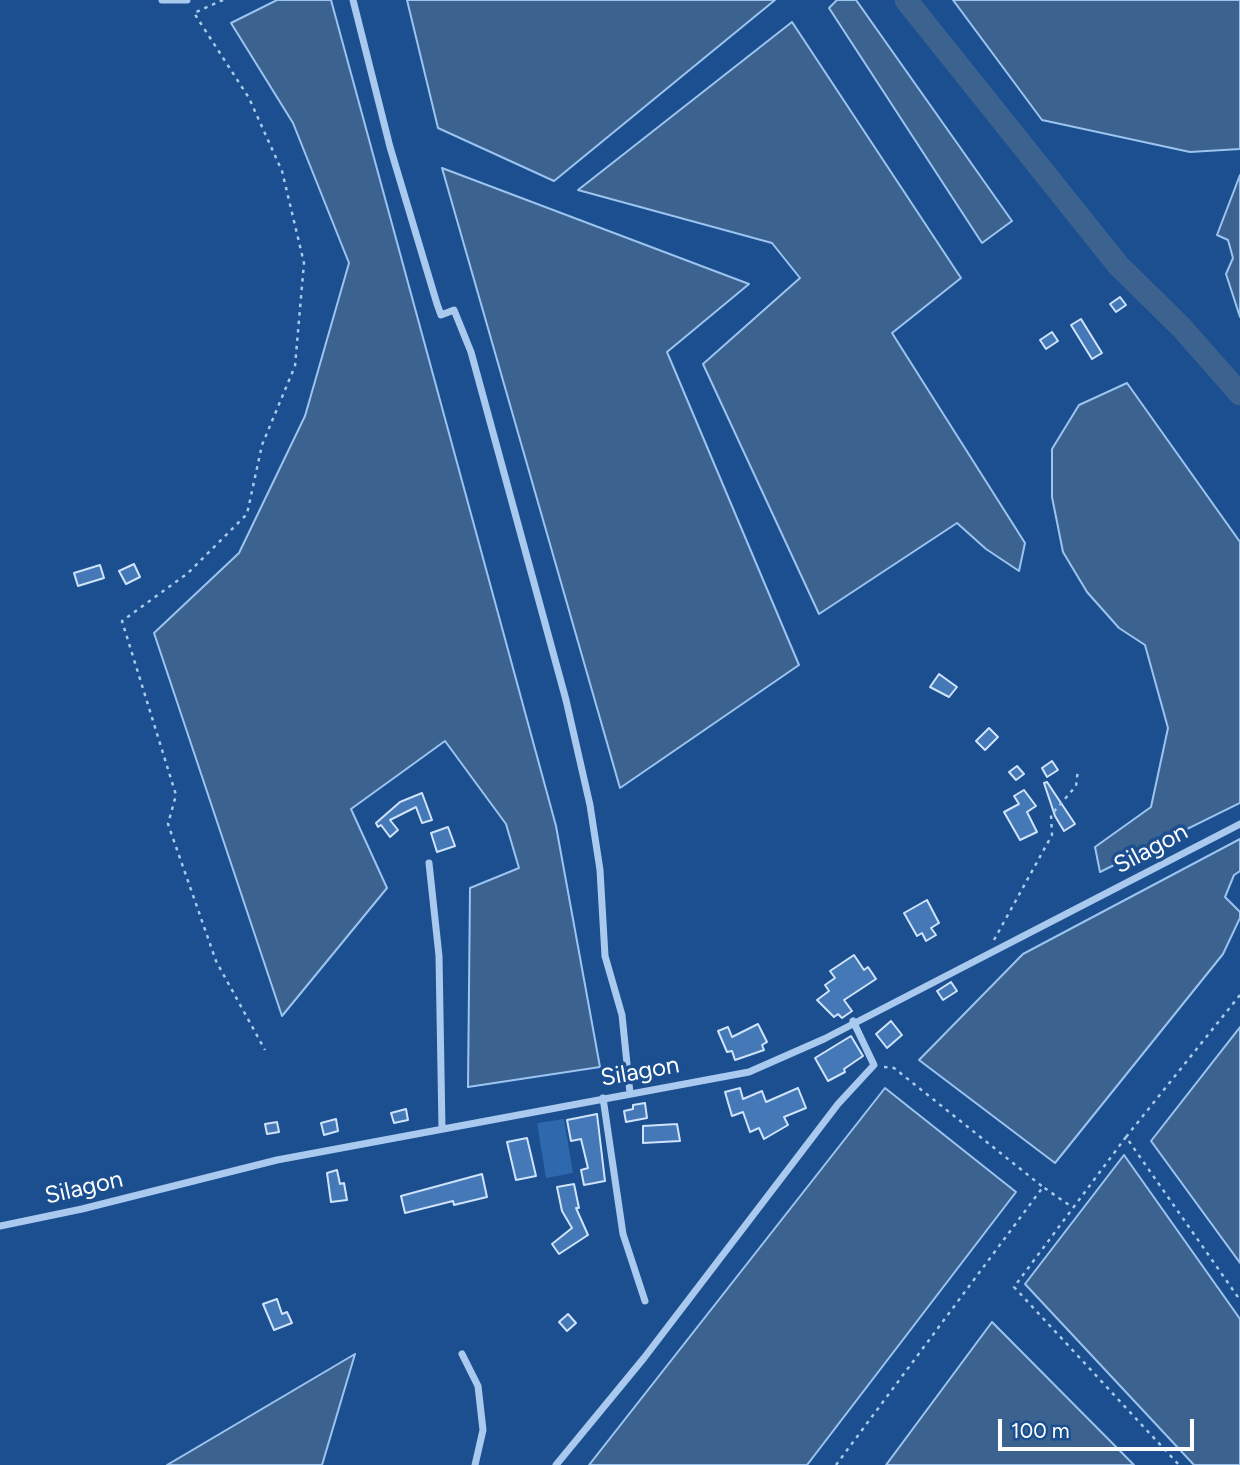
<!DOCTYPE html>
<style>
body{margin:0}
#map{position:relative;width:1240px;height:1465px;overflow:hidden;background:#1b4f8f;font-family:Figtree,sans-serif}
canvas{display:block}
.scale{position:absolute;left:998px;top:1419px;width:196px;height:32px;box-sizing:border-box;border:4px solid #fff;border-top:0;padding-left:9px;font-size:21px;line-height:24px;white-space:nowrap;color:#fff;-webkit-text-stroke:5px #1b4f8f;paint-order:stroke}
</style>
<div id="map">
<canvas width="1240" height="1465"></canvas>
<div class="scale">100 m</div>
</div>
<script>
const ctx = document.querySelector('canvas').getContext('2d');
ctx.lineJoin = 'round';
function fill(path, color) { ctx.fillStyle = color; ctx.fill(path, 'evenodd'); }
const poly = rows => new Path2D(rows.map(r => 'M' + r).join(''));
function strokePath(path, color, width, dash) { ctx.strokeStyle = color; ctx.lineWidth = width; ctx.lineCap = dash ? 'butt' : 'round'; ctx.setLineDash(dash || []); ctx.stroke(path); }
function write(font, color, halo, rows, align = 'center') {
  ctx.font = font + ' Figtree,sans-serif'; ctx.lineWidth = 7; ctx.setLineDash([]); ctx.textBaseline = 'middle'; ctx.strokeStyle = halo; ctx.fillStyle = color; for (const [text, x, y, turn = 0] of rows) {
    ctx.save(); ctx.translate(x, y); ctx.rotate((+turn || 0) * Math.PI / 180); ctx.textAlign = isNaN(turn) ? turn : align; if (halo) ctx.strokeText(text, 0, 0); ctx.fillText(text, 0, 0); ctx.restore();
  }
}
const green = poly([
 [564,1119,573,1173,546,1178,537,1123]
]);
const water = poly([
 [277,0,331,0,556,826,600,1067,468,1087,470,888,519,868,506,824,445,741,351,809,387,888,282,1016,154,633,239,553,305,416,349,263,293,123,231,23,277,0],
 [407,0,775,0,554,181,438,128,407,0],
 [837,0,856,0,1012,221,982,243,829,8,837,0],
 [953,0,1240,0,1240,149,1190,152,1042,120,953,0],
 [792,22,961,278,892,333,1025,543,1019,571,986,549,957,523,819,614,703,364,800,278,772,243,578,190,792,22],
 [442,168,749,284,667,352,799,665,620,788,442,168],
 [1240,175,1240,317,1226,274,1233,258,1228,240,1217,235,1240,175],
 [1127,383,1240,542,1240,803,1100,872,1095,847,1151,807,1168,728,1145,645,1119,628,1087,592,1063,552,1052,497,1052,449,1079,405,1127,383],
 [1240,839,1240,871,1234,875,1225,897,1240,912,1240,918,1223,954,1055,1163,919,1060,1023,954,1240,839],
 [1240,1027,1240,1263,1151,1141,1240,1027],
 [885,1088,1016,1192,807,1465,589,1465,885,1088],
 [1124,1155,1240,1319,1240,1465,1194,1465,1025,1284,1124,1155],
 [992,1322,1134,1465,886,1465,992,1322],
 [355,1354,322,1465,167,1465,355,1354]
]);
const river = poly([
 [906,0,1118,265,1182,328,1240,394]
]);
const building = poly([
 [1120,297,1126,305,1116,312,1110,304,1120,297],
 [1081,319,1102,353,1092,359,1071,325,1081,319],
 [1052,332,1058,341,1046,349,1040,340,1052,332],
 [134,564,140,577,126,584,119,571,134,564],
 [100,565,104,578,78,586,74,573,100,565],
 [939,674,957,687,949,697,930,687,939,674],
 [989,728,998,737,985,750,976,741,989,728],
 [1052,761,1058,770,1047,777,1042,768,1052,761],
 [1017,766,1024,774,1016,780,1009,772,1017,766],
 [1047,782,1075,824,1064,831,1055,816,1044,783,1047,782],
 [1024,790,1036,806,1027,812,1037,832,1020,840,1004,812,1019,804,1014,796,1024,790],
 [422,793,432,820,422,823,416,807,390,820,398,830,390,837,381,825,378,827,376,823,400,802,422,793],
 [448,827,455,846,437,852,431,833,448,827],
 [927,900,939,923,931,928,936,935,926,941,922,933,917,936,904,913,927,900],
 [854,955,864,970,868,967,876,979,844,1000,852,1011,842,1018,838,1014,834,1017,817,1000,829,991,825,985,835,978,830,971,854,955],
 [951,982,957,991,943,1000,937,991,951,982],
 [891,1021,902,1035,887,1048,876,1034,891,1021],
 [758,1024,767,1042,762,1045,764,1050,735,1060,732,1051,727,1052,718,1031,728,1027,732,1037,758,1024],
 [851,1036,863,1056,844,1069,845,1072,828,1081,815,1058,851,1036],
 [740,1088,743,1099,762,1091,766,1102,798,1088,806,1108,784,1117,788,1125,764,1139,759,1128,750,1132,743,1112,732,1116,725,1092,740,1088],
 [645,1103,647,1118,626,1122,624,1111,633,1109,633,1105,645,1103],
 [406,1109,408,1120,394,1123,391,1113,406,1109],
 [597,1114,605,1181,584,1185,581,1170,588,1168,581,1139,571,1141,567,1120,597,1114],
 [336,1119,338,1131,324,1135,321,1123,336,1119],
 [277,1122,279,1132,267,1134,265,1124,277,1122],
 [677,1124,680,1141,643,1143,643,1126,677,1124],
 [527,1138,536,1176,516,1180,507,1142,527,1138],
 [337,1170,340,1184,344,1183,347,1200,331,1202,327,1173,337,1170],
 [482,1174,487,1197,454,1205,453,1201,405,1213,401,1196,482,1174],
 [574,1184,579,1208,576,1208,588,1235,559,1254,552,1244,572,1228,562,1211,557,1187,574,1184],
 [277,1299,282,1314,287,1312,292,1323,274,1330,263,1304,277,1299],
 [568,1314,576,1323,567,1331,559,1322,568,1314]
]);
const path = poly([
 [223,0,194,13,249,98,282,171,304,263,295,366,262,445,247,514,188,573,122,621,176,795,168,824,216,961,265,1050],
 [994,940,1052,835,1051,815,1076,786,1078,769],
 [1240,995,1126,1137,1240,1300],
 [884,1067,894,1068,1043,1187],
 [1126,1137,1014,1287,1179,1465],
 [836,1465,1043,1187,1072,1207]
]);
const street = poly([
 [162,0,187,0],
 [353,0,390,147,437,304,441,315,454,310,471,352,566,700,590,805,600,870,605,956,622,1015,630,1093],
 [429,863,439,956,442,1129],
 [603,1098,623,1234,645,1301],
 [0,1226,82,1209,277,1160,749,1072,824,1039,1240,824],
 [462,1354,478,1386,483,1430,475,1465],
 [556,1465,644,1358,838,1104,874,1065,853,1021]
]);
const streetNames = [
 ["Silagon",1151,849,-28],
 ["Silagon",640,1072,-10],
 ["Silagon",84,1188,-13]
];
fill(green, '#2e69ad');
fill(water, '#3c6290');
strokePath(water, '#9cc4f0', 2);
strokePath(river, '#3c6290', 23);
fill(building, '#4478b7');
strokePath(building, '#cfe3fa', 2);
strokePath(path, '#a9c9ee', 2.5, [3.5, 5]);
strokePath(street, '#a9c9ee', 7);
write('24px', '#fff', '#1b4f8f', streetNames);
</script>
